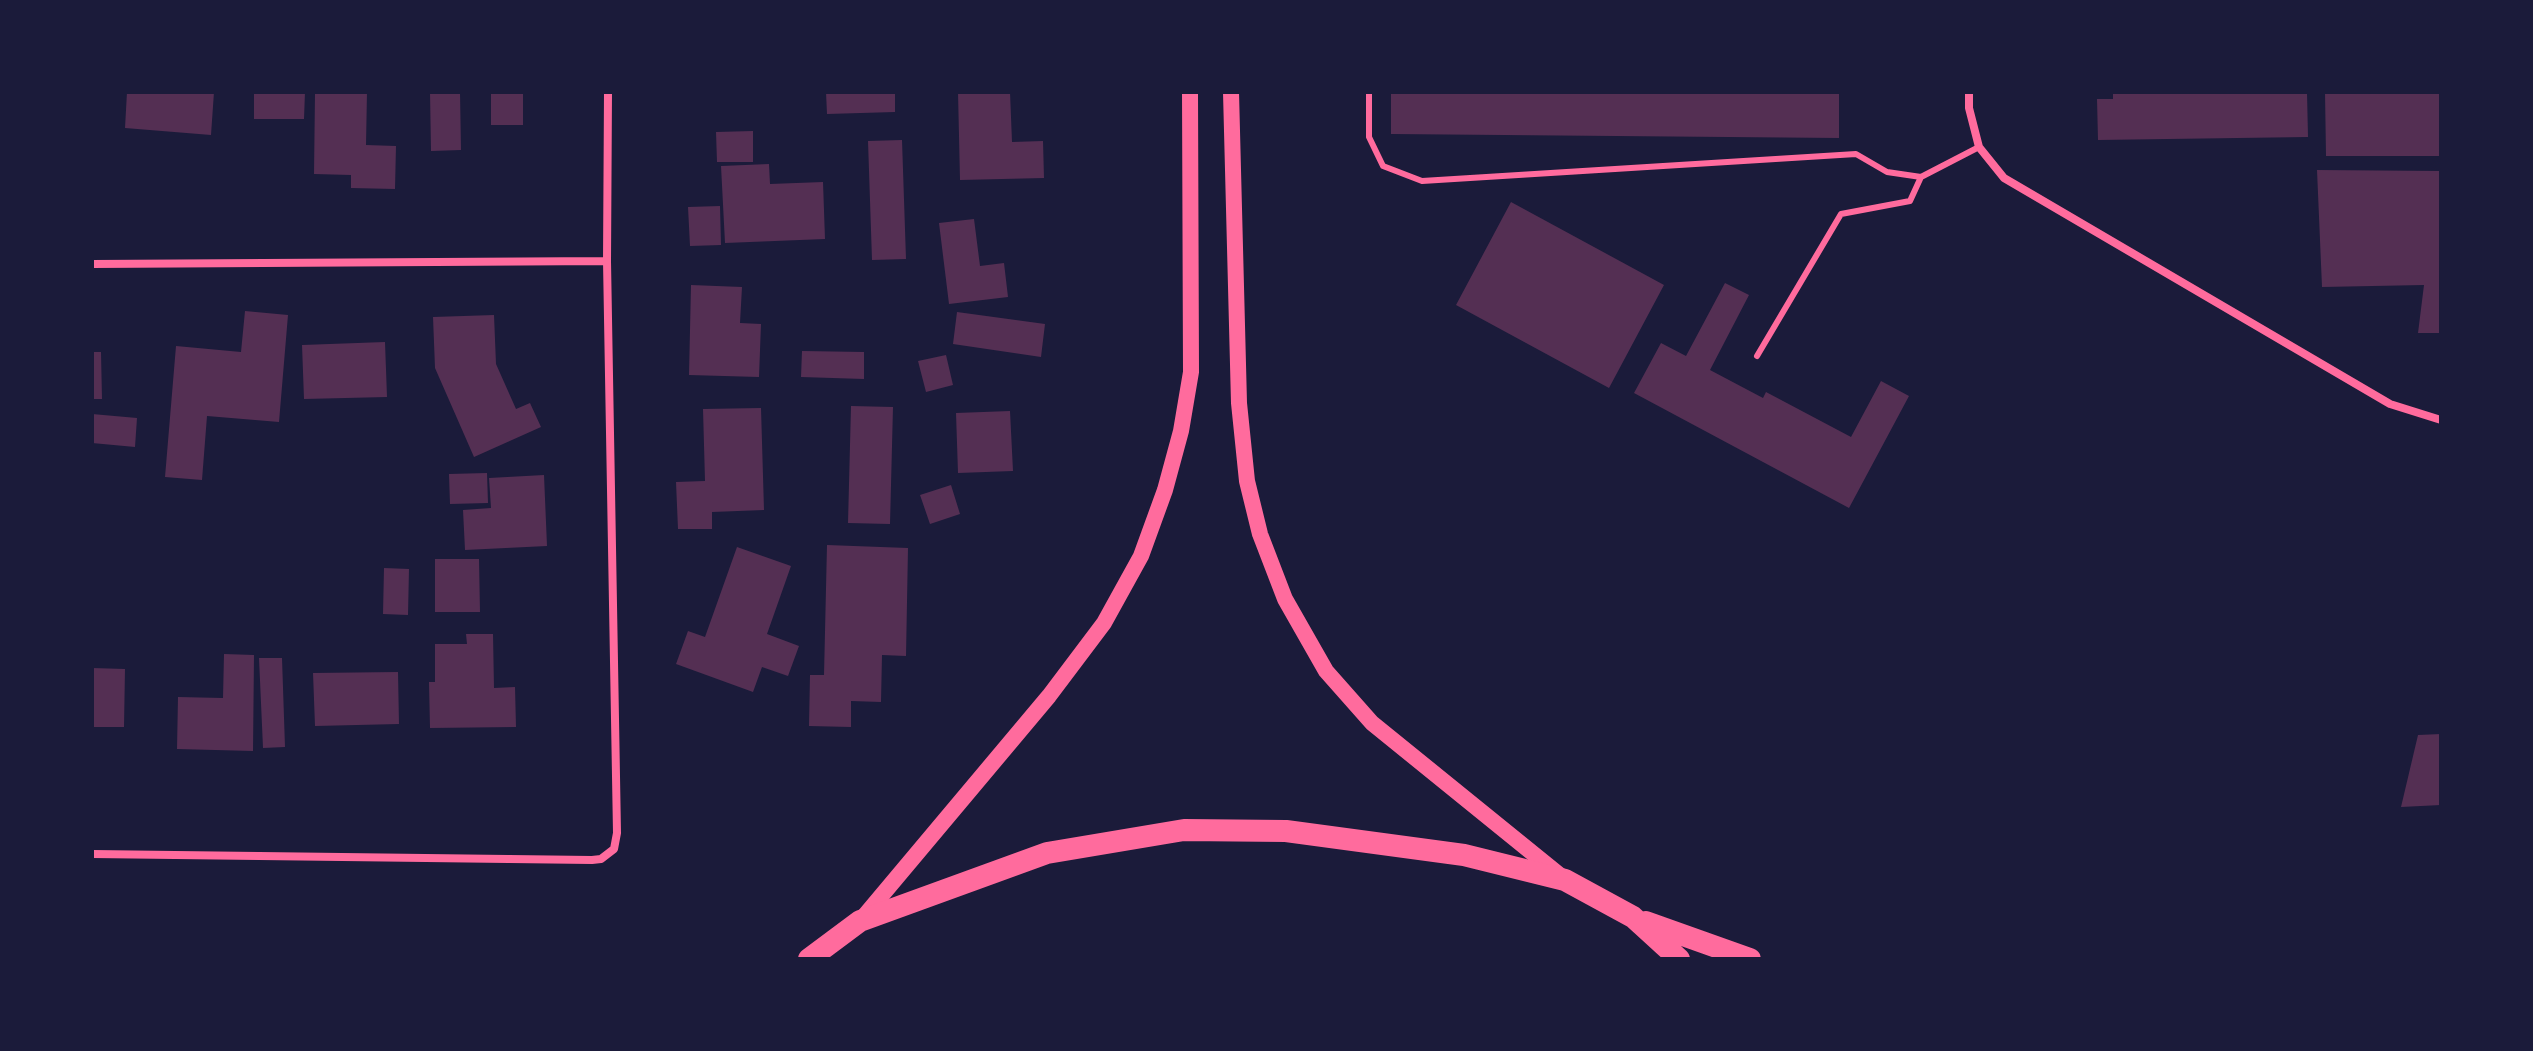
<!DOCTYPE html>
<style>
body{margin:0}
#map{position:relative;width:2533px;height:1051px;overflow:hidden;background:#1b1b3a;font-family:"Public Sans",sans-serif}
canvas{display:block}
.frame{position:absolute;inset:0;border:94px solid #1b1b3a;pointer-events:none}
</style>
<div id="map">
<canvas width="2533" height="1051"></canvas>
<div class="frame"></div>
</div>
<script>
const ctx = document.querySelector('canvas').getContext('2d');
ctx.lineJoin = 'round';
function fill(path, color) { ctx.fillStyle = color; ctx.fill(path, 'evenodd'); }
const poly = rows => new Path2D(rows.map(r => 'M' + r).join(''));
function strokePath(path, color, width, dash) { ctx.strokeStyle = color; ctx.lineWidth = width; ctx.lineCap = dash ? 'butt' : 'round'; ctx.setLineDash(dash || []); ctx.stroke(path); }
const building = poly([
 [127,92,214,92,211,135,125,128],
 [254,92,305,92,304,119,254,119],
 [367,92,366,145,396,146,395,189,351,188,351,175,314,174,315,93],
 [430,92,460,92,461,150,431,151],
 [491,92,523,92,523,125,491,125],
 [826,92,895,92,895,112,827,114],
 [958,92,1010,92,1012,142,1043,141,1044,178,960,180],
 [1391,92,1839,92,1839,138,1391,134],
 [2113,92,2307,92,2308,137,2098,140,2097,99,2113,99],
 [2325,92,2441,92,2441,156,2326,156],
 [753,131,753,162,717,162,716,132],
 [902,140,906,259,872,260,868,141],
 [769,164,770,184,823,182,825,239,725,243,721,166],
 [2317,170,2441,171,2441,333,2418,333,2424,285,2322,287],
 [1511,202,1664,285,1609,388,1456,305],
 [720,206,721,245,690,246,688,207],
 [974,219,980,266,1004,263,1008,297,949,304,939,223],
 [1725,283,1749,295,1710,370,1763,398,1766,392,1851,437,1881,381,1909,396,1849,508,1634,393,1661,343,1686,356],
 [691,285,742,287,740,323,761,324,759,377,689,375],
 [245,311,288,315,279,422,207,416,202,480,165,477,176,346,241,352],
 [957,312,1045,324,1041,357,953,344],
 [494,315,496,364,516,409,530,403,541,427,474,457,435,368,433,317],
 [385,342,387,397,304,399,302,345],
 [802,351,864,352,864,379,801,377],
 [92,352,101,352,102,399,92,399],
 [946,355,953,385,926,392,918,361],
 [851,406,893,407,890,524,848,523],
 [761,408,764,510,712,512,712,529,678,529,676,482,705,481,703,409],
 [1010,411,1013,471,958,473,956,413],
 [92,414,137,418,135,447,92,443],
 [487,473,488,503,450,504,449,474],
 [544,475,547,546,465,550,463,510,491,508,489,478],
 [951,485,960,514,930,524,920,495],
 [827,545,908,548,906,656,882,655,881,702,851,701,851,727,809,726,810,675,824,675],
 [737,547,791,566,767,634,799,646,788,676,762,667,753,692,676,664,688,631,705,637],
 [435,559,479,559,480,612,435,612],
 [384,568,409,569,408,615,383,614],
 [466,634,493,634,494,688,515,687,516,727,430,728,429,682,435,682,435,644,467,644],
 [224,654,254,655,253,751,177,749,178,697,223,698],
 [259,658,282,658,285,747,263,748],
 [92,668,125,669,124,727,92,727],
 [398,672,399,724,315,726,313,673],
 [2441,734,2441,805,2401,807,2418,735]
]);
const service = poly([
 [1369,92,1369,137,1383,166,1422,181,1856,154,1887,172,1921,177,1979,147],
 [1757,356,1841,214,1910,201,1921,177]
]);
const minor = poly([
 [1969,92,1969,108,1979,147,2004,178,2390,404,2441,420],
 [92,264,607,261],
 [92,854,592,860,601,859,614,849,617,833,607,261,608,92]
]);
const secondary = poly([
 [1231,92,1239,403,1247,481,1260,534,1285,599,1326,671,1372,723,1562,877],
 [861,920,1049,696,1104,623,1141,556,1165,490,1181,431,1191,372,1190,92]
]);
const trunk = poly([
 [1646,922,1750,959],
 [809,959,860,921,1047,853,1184,830,1286,831,1464,855,1565,880,1633,917,1679,959]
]);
fill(building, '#542f53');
strokePath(service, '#ff6b9d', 6);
strokePath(minor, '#ff6b9d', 8);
strokePath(secondary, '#ff6b9d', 16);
strokePath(trunk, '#ff6b9d', 22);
</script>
